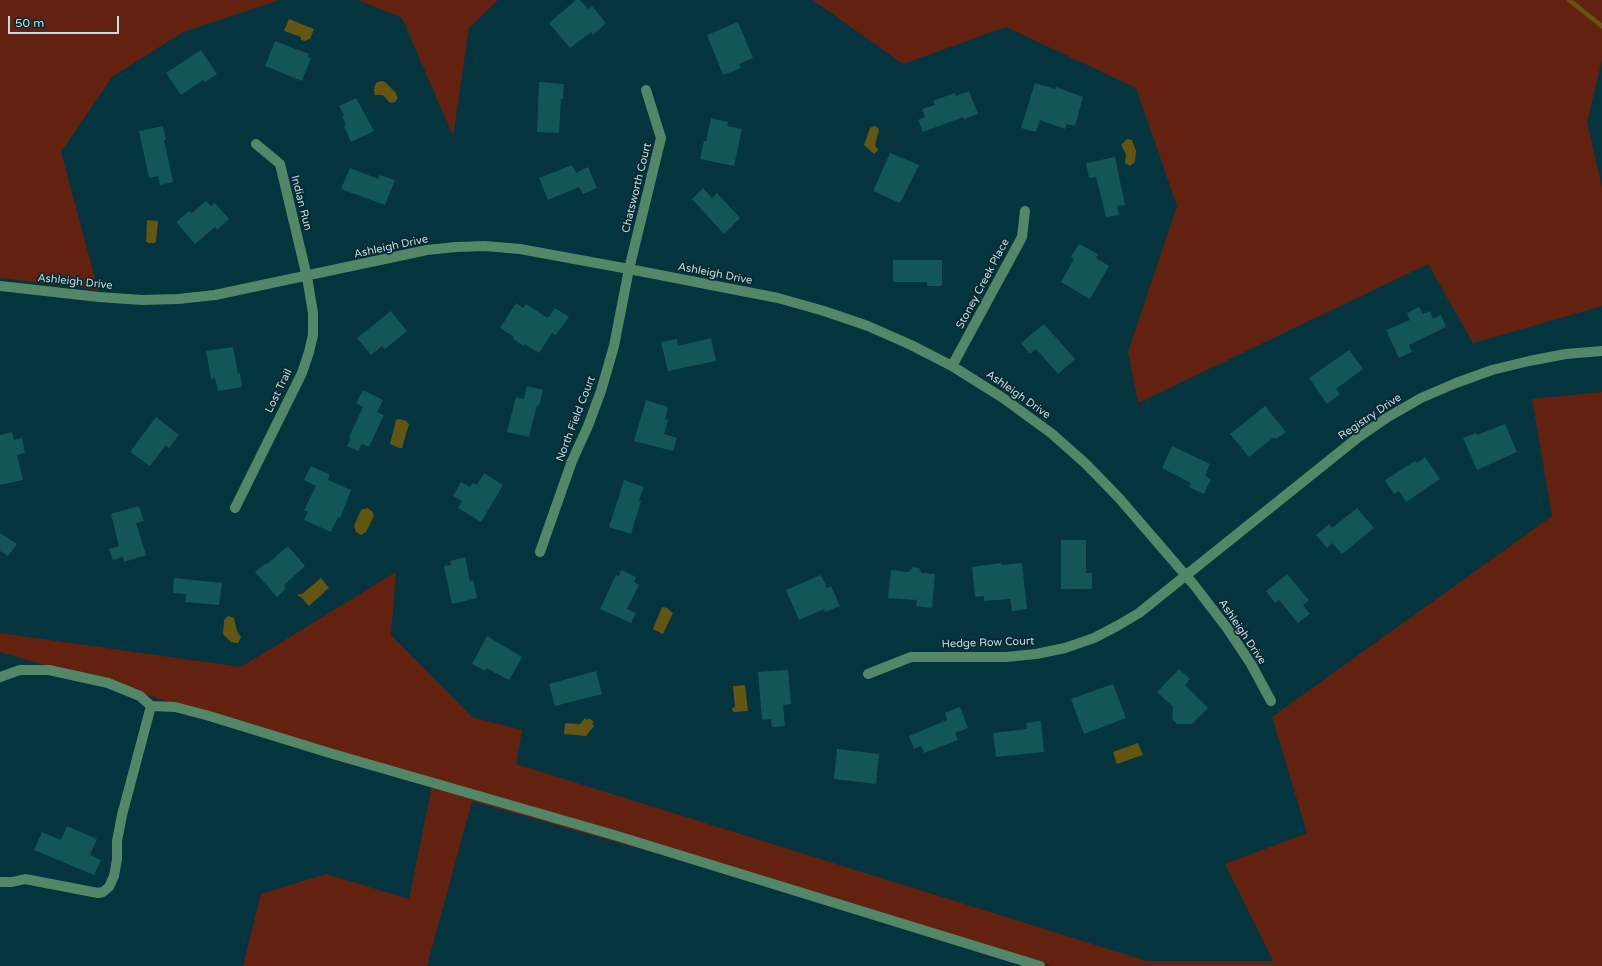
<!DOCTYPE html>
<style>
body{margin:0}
#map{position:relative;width:1602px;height:966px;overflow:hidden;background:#04343e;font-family:"Varela Round",sans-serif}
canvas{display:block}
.scale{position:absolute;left:8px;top:16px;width:111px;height:18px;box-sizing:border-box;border:2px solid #c4dbe1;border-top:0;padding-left:5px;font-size:12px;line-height:14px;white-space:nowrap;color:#c4dbe1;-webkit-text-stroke:3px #072931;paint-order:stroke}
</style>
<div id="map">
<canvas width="1602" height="966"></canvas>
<div class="scale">50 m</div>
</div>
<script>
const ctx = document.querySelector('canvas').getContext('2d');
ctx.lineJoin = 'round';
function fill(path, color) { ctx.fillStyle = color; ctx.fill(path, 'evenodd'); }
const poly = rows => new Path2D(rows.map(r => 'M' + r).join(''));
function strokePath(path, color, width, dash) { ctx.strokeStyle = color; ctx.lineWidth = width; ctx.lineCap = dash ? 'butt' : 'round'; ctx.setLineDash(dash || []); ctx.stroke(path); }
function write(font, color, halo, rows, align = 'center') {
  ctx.font = font + ' "Varela Round",sans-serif'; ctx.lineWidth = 3.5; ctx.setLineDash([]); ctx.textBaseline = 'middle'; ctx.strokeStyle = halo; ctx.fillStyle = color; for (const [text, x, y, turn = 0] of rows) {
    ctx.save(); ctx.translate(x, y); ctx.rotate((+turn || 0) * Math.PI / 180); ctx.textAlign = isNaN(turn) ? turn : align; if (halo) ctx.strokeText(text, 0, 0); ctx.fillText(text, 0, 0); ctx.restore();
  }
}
const green = poly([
 [0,0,280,0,183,32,112,77,61,152,98,290,0,278],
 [358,0,498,0,469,28,453,136,402,18],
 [813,0,1602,0,1602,60,1587,122,1602,188,1602,306,1473,343,1428,264,1138,403,1128,352,1177,206,1136,88,1006,27,903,64],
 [1602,392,1602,966,1051,966,472,801,427,966,243,966,261,894,326,874,409,899,432,786,176,704,0,652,0,633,241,667,396,572,391,635,472,717,522,730,516,764,1147,961,1273,961,1225,864,1307,833,1272,717,1552,516,1532,399]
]);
const water = poly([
 [289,19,314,29,310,39,305,41,301,40,301,37,284,31],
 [382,81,385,82,395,92,398,98,395,102,390,103,383,95,375,95,374,90,375,85,377,82],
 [874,126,878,128,879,130,875,145,878,150,874,154,864,145,870,128],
 [1127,139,1132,140,1136,151,1135,162,1130,166,1125,163,1126,154,1121,145],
 [147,220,158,221,156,242,154,243,148,243,146,241],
 [399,419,406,421,409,424,402,448,399,448,390,444,396,420],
 [367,508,372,511,374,516,366,532,361,535,356,532,354,526,361,510],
 [321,578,329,588,309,606,301,597,298,596,298,594,302,594],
 [662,607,667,608,673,613,663,634,653,629],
 [228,616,234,618,237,631,241,637,238,643,235,643,231,642,223,634,224,620],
 [745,685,748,711,733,712,732,708,735,707,733,686],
 [585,718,587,720,589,718,594,722,592,724,594,726,586,736,564,734,565,723,580,724],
 [1138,743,1143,755,1117,764,1113,752]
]);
const stream = poly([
 [1569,0,1602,26]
]);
const building = poly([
 [576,0,580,0,588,9,592,6,606,23,593,35,591,32,570,48,549,23],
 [738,22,753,58,739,64,741,68,723,75,707,35],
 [275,41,309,54,308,57,311,58,302,81,265,66],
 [201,50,217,74,205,82,203,80,181,95,166,73],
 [539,82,564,84,563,99,561,99,559,133,537,132],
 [1035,83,1055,89,1056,87,1083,97,1075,126,1067,124,1065,129,1040,120,1036,132,1021,128],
 [969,91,978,114,964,119,963,117,923,132,918,120,925,117,922,109,935,105,933,101,954,93,956,96],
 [356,98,374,131,351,142,344,126,346,125,342,116,344,115,339,106],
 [711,118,728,122,727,126,742,129,734,166,700,159,704,141,706,141],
 [163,126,166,140,164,140,173,182,160,185,158,176,149,178,139,131],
 [890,153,919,165,900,203,873,191],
 [1115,157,1125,205,1117,206,1119,215,1106,217,1096,177,1089,178,1086,163],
 [572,165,576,173,588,167,597,188,583,194,579,187,548,200,539,178],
 [350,168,378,179,380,175,395,180,385,205,341,189],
 [703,188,712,198,717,193,740,218,724,234,692,199],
 [206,201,211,206,215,203,229,219,217,230,215,227,195,244,176,222,189,211,192,213],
 [1079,244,1098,254,1096,258,1109,266,1090,299,1061,282,1074,259,1071,257],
 [893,260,942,260,942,286,927,286,927,282,893,282],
 [516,303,523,308,526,304,548,318,555,308,569,317,556,335,552,333,539,353,525,344,524,346,513,339,514,337,500,328],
 [1419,307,1423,314,1430,311,1433,319,1441,315,1446,327,1409,345,1412,352,1399,358,1386,330,1410,320,1407,313],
 [391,311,407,331,385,349,382,346,371,355,357,338],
 [1044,324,1075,359,1058,374,1036,349,1030,354,1021,343],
 [711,338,716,361,668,371,661,342,677,339,678,346],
 [233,347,238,374,240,373,242,387,218,391,215,378,211,379,206,351],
 [1349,350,1363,369,1336,389,1340,394,1327,404,1309,378],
 [527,386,543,390,539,406,537,405,529,437,507,432,516,397,524,399],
 [363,390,383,400,377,412,384,415,369,447,362,444,358,451,347,446,351,438,349,437,363,407,356,403],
 [646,400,668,407,665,419,668,420,664,434,677,438,673,451,634,441],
 [1265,406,1286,432,1276,439,1274,437,1249,457,1230,434],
 [156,417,179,435,169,448,166,445,150,466,130,452],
 [1505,424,1517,452,1477,470,1463,438,1476,433,1477,435],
 [12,432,14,440,22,438,25,453,17,455,23,480,0,485,0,435],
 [1172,446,1210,464,1205,476,1211,479,1204,494,1189,487,1191,483,1162,468],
 [1425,457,1440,479,1406,502,1399,491,1394,494,1385,480,1415,461,1417,463],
 [311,466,330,475,328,480,351,490,340,518,338,517,331,532,304,520,308,512,304,510,316,486,304,480],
 [484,473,503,485,481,522,458,508,462,501,453,496,461,482,470,487,473,483,477,485],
 [624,480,644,487,639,500,641,501,631,534,609,527],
 [139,506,144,521,136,523,146,555,124,562,123,557,113,560,109,549,119,546,111,514],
 [1357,508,1374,528,1342,554,1332,543,1327,548,1316,535,1329,524,1332,528],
 [0,533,17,544,8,556,0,551],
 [1061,540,1086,540,1086,573,1092,573,1092,589,1061,589],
 [288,546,305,566,284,585,286,588,277,597,255,572,266,563,267,564],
 [465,557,470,581,473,580,477,598,452,604,444,566,451,565,450,561],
 [1001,563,1002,565,1022,563,1027,609,1012,611,1010,599,984,601,984,596,975,597,972,567],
 [913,567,919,568,922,573,935,574,932,608,916,606,917,600,888,598,891,570,908,572],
 [621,570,636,577,634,582,639,585,627,609,636,613,631,623,600,609,616,575,619,576],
 [1287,574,1309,600,1303,605,1310,614,1298,623,1279,600,1275,603,1266,591],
 [821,575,827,588,831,586,840,606,825,612,824,609,799,620,786,590],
 [174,578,222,583,219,605,185,602,186,594,173,593],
 [487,636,522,657,509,680,486,668,485,671,472,664],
 [1179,669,1190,679,1185,685,1208,708,1192,724,1177,724,1172,719,1173,707,1157,692],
 [788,670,791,704,783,705,785,726,772,727,771,719,762,720,758,672],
 [596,671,602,694,555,706,549,684],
 [1113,684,1126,718,1084,734,1071,699],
 [960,707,968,728,955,733,958,740,924,753,921,746,914,749,909,736,947,720,945,713],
 [1041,721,1044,752,996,757,993,733,1027,729,1026,723],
 [837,749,879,754,876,784,834,779],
 [67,826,97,839,90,855,101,860,94,875,34,850,42,832,61,840]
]);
const minor = poly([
 [0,286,99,297,142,300,178,299,215,295,427,250,456,247,485,246,520,249,629,269,778,298,824,311,868,326,911,345,952,366,1003,398,1051,433,1086,464,1119,498,1194,585,1227,628,1251,664,1271,701],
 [952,366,1022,237,1025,211],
 [235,508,302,373,309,352,313,335,313,313,307,277,280,164,256,144],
 [540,552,572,461,588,426,601,391,614,346,629,269,661,138,646,90],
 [868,674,911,657,1006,657,1036,654,1065,648,1094,638,1117,626,1139,613,1356,439,1388,417,1421,398,1456,383,1492,370,1529,361,1566,354,1602,351],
 [0,677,20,670,49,670,108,683,140,696,151,706,175,707,206,715,333,754,614,835,1040,966],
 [0,882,12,882,25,879,98,893,103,892,109,887,114,876,117,859,117,841,122,815,151,706]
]);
const streetNames = [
 ["Chatsworth Court",637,188,-76],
 ["Indian Run",301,203,76],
 ["Ashleigh Drive",391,247,-12],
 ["Ashleigh Drive",715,274,11],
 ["Ashleigh Drive",75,282,6],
 ["Stoney Creek Place",983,284,-62],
 ["Lost Trail",279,391,-64],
 ["Ashleigh Drive",1018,395,35],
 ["Registry Drive",1370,417,-34],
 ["North Field Court",576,419,-69],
 ["Ashleigh Drive",1242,632,56],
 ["Hedge Row Court",988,643,-2]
];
fill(green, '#63220f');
fill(water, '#645512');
strokePath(stream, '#645512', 4.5);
fill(building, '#135657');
strokePath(minor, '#538767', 10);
write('11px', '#c4dbe1', '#072931', streetNames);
</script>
